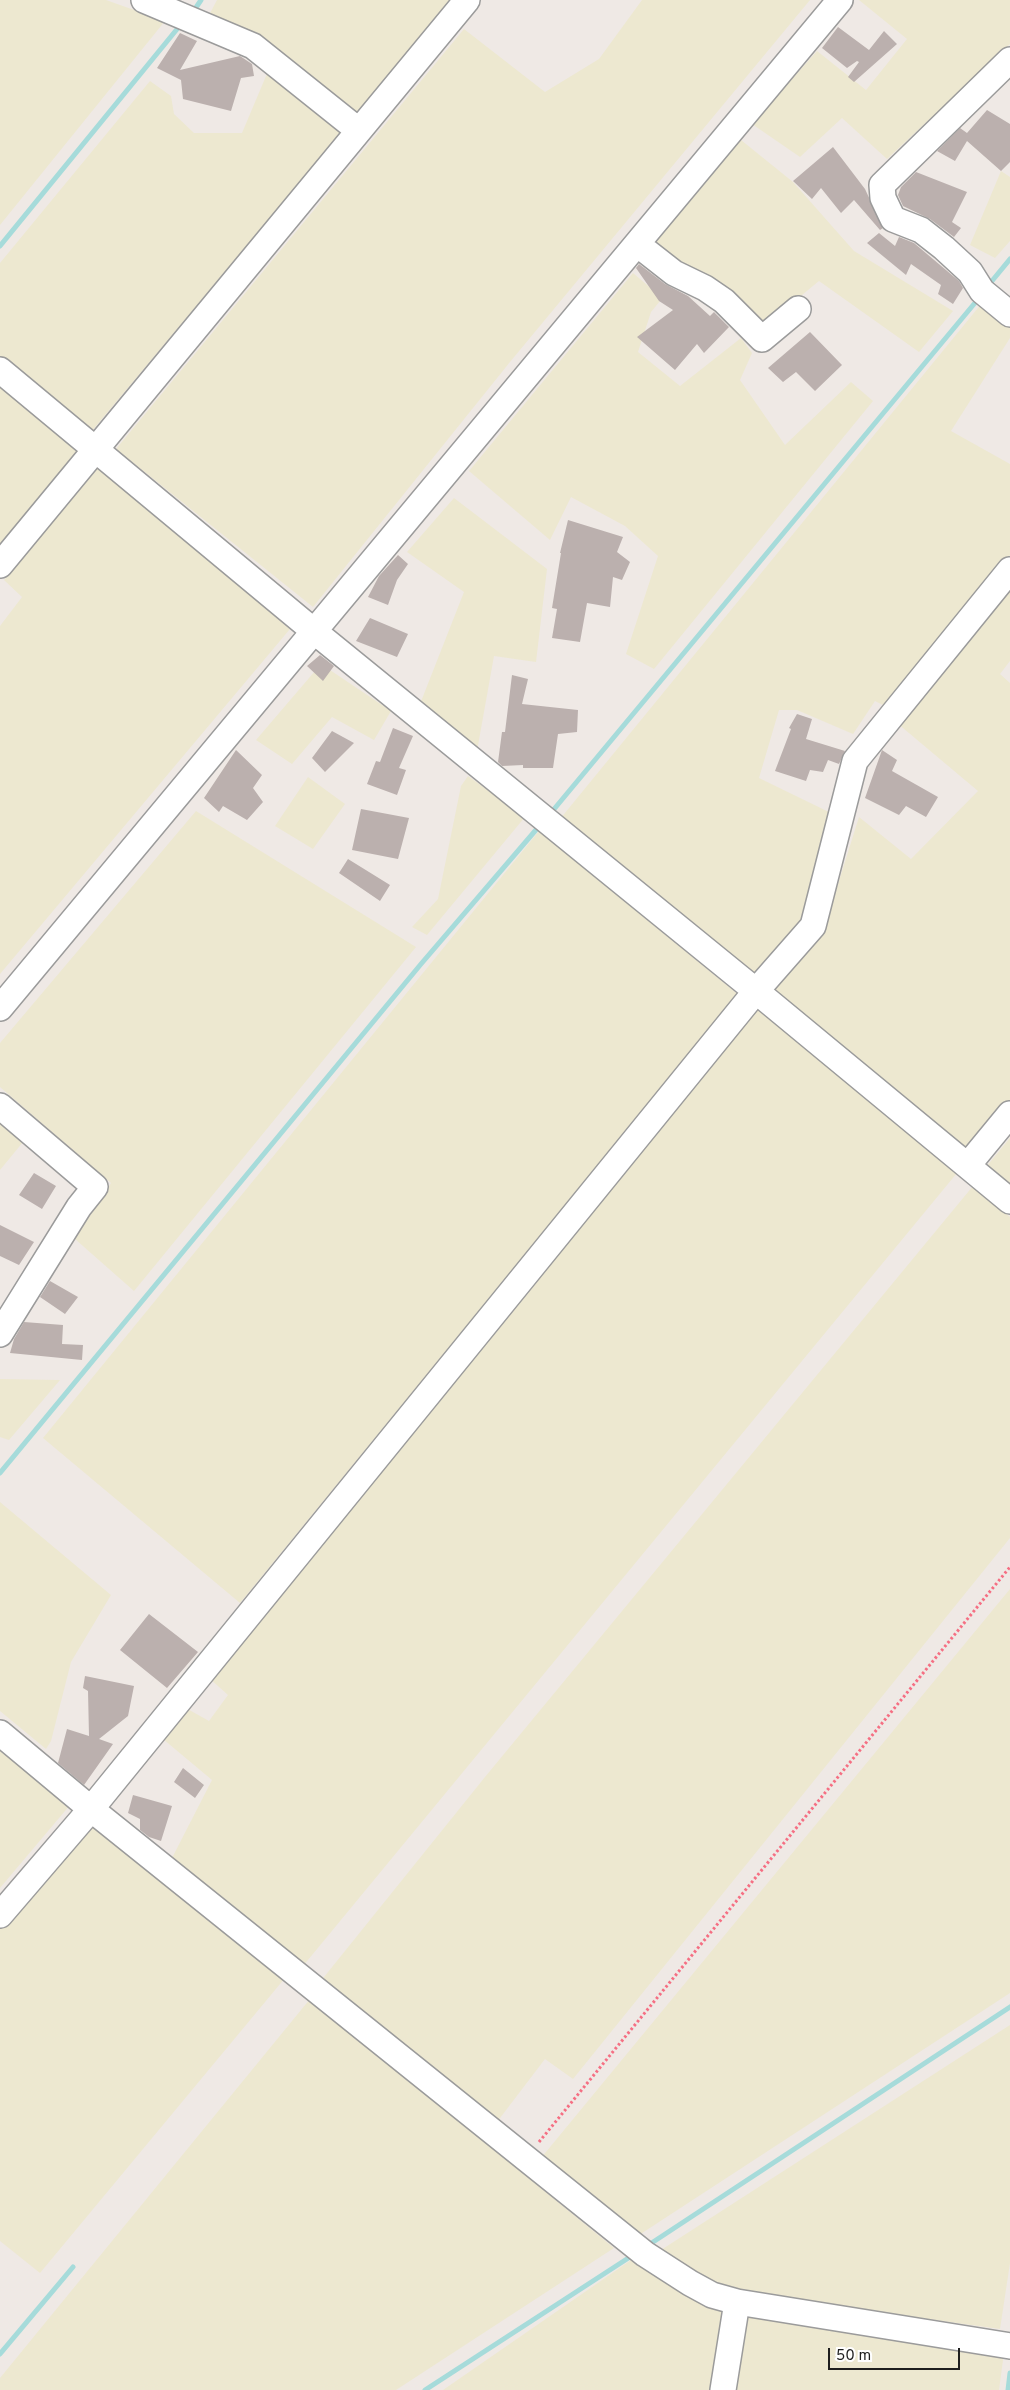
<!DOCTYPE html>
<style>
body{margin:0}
#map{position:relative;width:1010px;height:2390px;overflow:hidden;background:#efe9e5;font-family:Overpass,sans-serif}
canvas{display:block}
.scale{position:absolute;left:828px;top:2348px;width:132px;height:22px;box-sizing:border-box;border:2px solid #1e1e1e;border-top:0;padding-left:6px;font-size:15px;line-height:18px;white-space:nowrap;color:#1e1e1e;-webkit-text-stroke:4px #fff;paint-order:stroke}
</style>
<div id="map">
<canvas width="1010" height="2390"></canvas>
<div class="scale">50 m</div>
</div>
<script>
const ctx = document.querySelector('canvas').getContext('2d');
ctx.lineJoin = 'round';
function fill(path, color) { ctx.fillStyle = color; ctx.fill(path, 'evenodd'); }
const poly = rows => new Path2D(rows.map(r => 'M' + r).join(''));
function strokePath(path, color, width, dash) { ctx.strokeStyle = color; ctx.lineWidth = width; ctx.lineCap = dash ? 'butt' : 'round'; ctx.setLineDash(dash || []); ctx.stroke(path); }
const farmland = poly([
 [0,0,106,0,165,21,0,225],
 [217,0,453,0,356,114,259,34,208,17],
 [642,0,810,0,510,362,313,607,116,449,464,29,545,92,599,59],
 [859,0,1010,0,1010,44,887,159,842,118,800,157,752,124,817,51,866,90,907,39],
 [269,69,341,133,91,432,0,356,0,263,150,81,171,96,174,114,194,133,242,133],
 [741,140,793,182,854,251,953,311,919,352,819,281,762,328,654,244],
 [1001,171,1010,177,1010,241,995,258,970,245],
 [633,273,653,290,670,289,651,312,638,352,680,386,741,338,752,353,740,380,785,445,851,382,873,401,654,669,626,654,658,556,625,526,571,497,550,540,469,471],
 [982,303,1010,324,1010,338,951,431,1010,464,1010,555,885,706,875,701,853,734,797,710,779,710,759,778,833,814,803,924,755,978,560,819],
 [0,382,81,452,0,548],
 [99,467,290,629,0,974,0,626,22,597,4,580],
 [454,498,547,569,536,662,494,656,477,751,420,704,464,592,407,552],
 [1010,585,1010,661,1000,674,1010,683,1010,1100,965,1153,772,991,822,935,859,817,911,859,978,791,897,723],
 [321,664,391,711,374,740,332,717,292,764,256,740],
 [468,776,525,817,427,935,412,927,438,899,461,786],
 [308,777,345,804,313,849,275,826],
 [196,811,416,947,134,1291,75,1239,111,1183,0,1087,0,1043],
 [539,831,740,996,549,1225,240,1603,43,1438],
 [757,1007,957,1173,303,1966,172,1858,212,1780,163,1739,184,1707,209,1721,228,1695,209,1678,253,1628,525,1297],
 [0,1112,28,1136,0,1170],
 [1010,1138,1010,1188,986,1167],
 [973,1186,1010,1217,1010,1538,573,2079,545,2059,497,2122,320,1982,485,1777],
 [0,1379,60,1380,9,1440,0,1437],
 [0,1502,111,1595,71,1662,51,1741,46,1749,0,1711],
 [1010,1589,1010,1993,636,2237,541,2158],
 [0,1742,70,1805,0,1888],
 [87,1823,285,1978,40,2273,0,2241,0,1926],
 [310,1999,614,2248,396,2390,0,2390,0,2378],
 [1010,2025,1010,2263,1000,2329,740,2293,721,2287,661,2250],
 [634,2258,703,2305,723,2312,711,2390,443,2390],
 [742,2308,1005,2345,999,2390,730,2390]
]);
const stream = poly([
 [193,12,201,0],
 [0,246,182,23],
 [987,287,1010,259],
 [550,814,979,298],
 [0,1473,421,964,541,824],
 [647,2246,1010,2007],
 [0,2354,73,2267],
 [425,2390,633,2255],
 [1008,2390,1010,2373]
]);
const building = poly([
 [838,27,869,50,884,31,897,44,854,82,848,77,859,62,857,61,847,68,822,48],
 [180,33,197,41,180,70,240,56,252,64,254,76,241,78,231,111,183,99,181,80,157,68],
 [987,110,1010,124,1010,162,1001,171,967,141,955,161,937,151,960,128,967,133],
 [833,147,865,189,883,228,880,230,854,200,841,213,821,188,812,199,793,181],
 [916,172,967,192,952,222,961,228,954,237,930,219,903,206,898,195,901,187],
 [879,233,895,246,899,237,914,243,959,281,963,288,953,304,938,294,941,285,911,264,906,275,867,243],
 [639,264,665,284,688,296,710,316,714,312,729,327,704,353,697,344,675,370,637,337,673,310,659,301,636,268],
 [810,332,842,365,815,391,796,372,783,382,768,368],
 [568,520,623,537,617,552,630,562,622,580,613,577,610,607,587,603,580,642,552,638,557,609,552,608,561,553,560,553],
 [398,555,408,564,397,580,388,605,368,597,379,576],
 [370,618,408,634,397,657,356,641],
 [320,655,334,666,323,681,307,666],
 [512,675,528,679,522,704,578,710,577,732,558,734,553,768,523,768,523,765,502,766,498,762,502,732,505,732],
 [797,714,812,719,806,739,845,751,839,764,828,760,823,772,810,770,806,781,775,771,791,729,789,728],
 [393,728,413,736,399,768,406,770,397,795,367,784,376,761,380,762],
 [332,731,354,743,325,772,312,758],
 [236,750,262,775,253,788,263,802,247,820,223,806,219,812,204,798],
 [882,750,897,760,892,771,938,797,926,817,906,806,899,815,865,798],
 [361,809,409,818,398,859,352,850],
 [348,859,390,885,380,901,339,873],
 [34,1173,56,1186,42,1209,19,1195],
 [0,1225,34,1242,19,1265,0,1256],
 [50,1281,78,1297,65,1314,40,1297],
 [24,1322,63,1325,62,1344,83,1345,82,1360,10,1353,14,1339],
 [149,1614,198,1652,167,1688,120,1650],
 [85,1676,134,1686,128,1716,99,1739,113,1744,84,1785,58,1763,67,1729,89,1736,88,1691,83,1688],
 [183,1768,204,1785,195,1798,174,1782],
 [133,1795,172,1806,161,1841,149,1837,140,1830,140,1819,128,1813]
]);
const path = poly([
 [539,2142,1010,1567]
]);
const minor = poly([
 [144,0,253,46,358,130],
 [1010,60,882,185,883,198,893,219,921,230,944,248,970,272,982,291,1010,314],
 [637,244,674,273,705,288,724,301,762,339,798,309],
 [0,370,315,632,756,991,1010,1201],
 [0,565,467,0],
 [0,1008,840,0],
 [0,1106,95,1187,79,1207,0,1334],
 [968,1165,1010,1114],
 [0,1733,91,1809,645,2254,690,2283,712,2295,737,2302,1010,2346],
 [0,1915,91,1809,756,991,813,926,855,761,1010,570],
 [723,2390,737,2302]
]);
fill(farmland, '#ede8d0');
strokePath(stream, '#a6dbda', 5);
fill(building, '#bbb0ae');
strokePath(minor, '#9b9b9b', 28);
strokePath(path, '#f56f83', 3, [2.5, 2.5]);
strokePath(minor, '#fff', 25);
</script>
